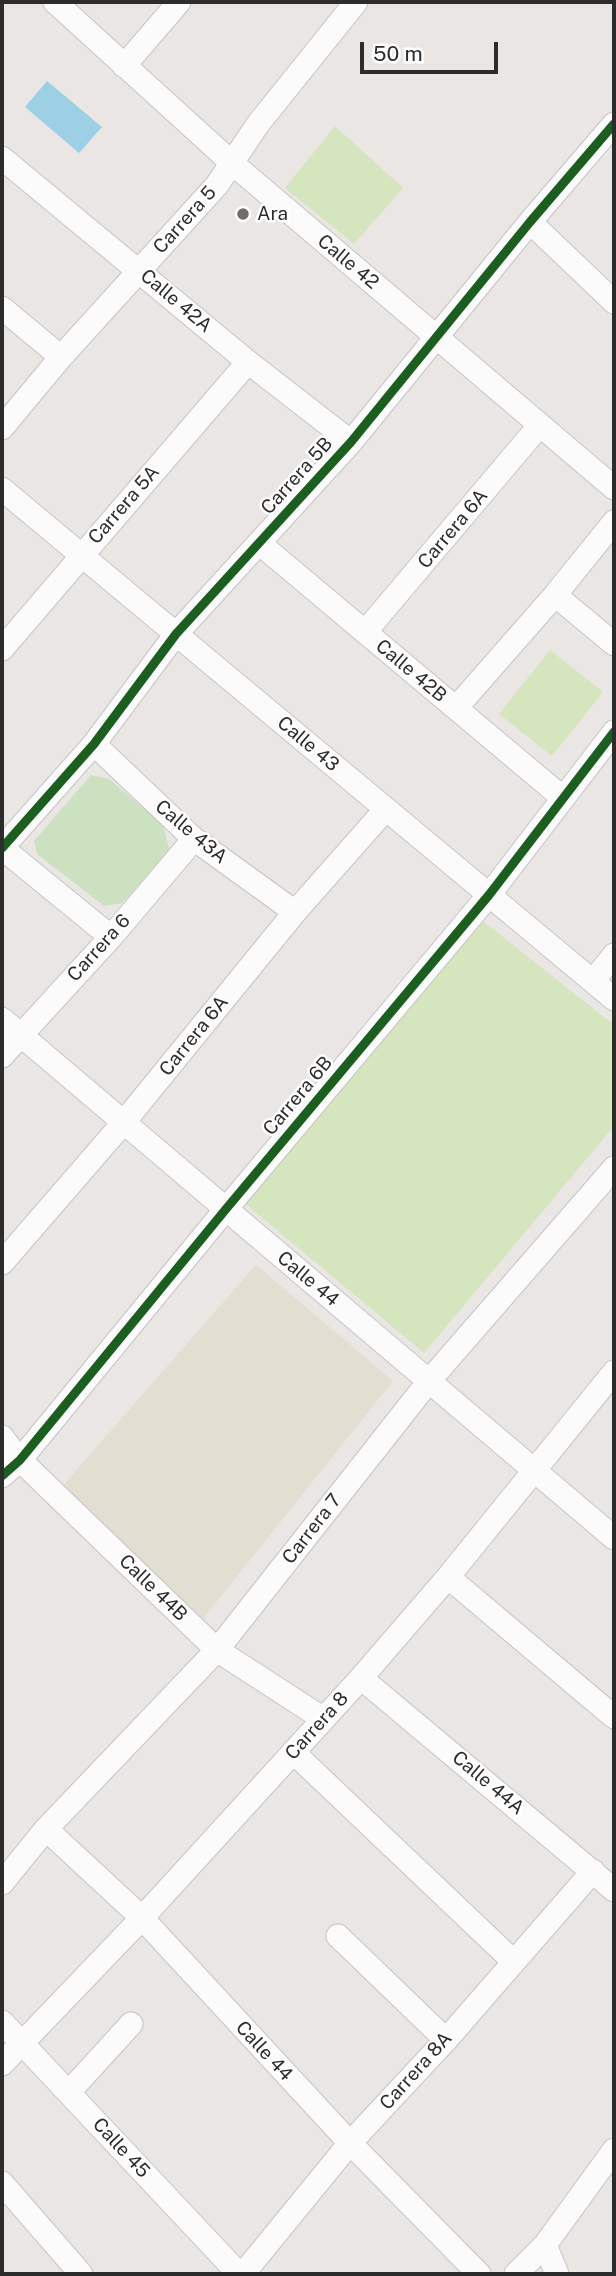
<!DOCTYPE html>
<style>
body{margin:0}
#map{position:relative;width:616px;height:2276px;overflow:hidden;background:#e9e6e3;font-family:"Public Sans",sans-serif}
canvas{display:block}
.frame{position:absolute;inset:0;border:4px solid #2c2c2c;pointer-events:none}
.scale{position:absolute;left:360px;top:42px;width:138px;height:32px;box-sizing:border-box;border:4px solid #2c2c2c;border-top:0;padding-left:9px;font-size:21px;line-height:24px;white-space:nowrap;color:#2c2c2c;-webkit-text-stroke:5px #fff;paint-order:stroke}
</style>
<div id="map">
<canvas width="616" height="2276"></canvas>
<div class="frame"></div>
<div class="scale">50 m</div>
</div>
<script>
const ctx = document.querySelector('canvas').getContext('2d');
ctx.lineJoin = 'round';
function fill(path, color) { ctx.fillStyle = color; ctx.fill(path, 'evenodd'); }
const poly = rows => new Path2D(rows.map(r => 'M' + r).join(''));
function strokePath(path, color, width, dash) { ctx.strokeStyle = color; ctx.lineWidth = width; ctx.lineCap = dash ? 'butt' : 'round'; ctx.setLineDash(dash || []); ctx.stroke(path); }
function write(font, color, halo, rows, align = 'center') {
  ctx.font = font + ' "Public Sans",sans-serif'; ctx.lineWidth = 5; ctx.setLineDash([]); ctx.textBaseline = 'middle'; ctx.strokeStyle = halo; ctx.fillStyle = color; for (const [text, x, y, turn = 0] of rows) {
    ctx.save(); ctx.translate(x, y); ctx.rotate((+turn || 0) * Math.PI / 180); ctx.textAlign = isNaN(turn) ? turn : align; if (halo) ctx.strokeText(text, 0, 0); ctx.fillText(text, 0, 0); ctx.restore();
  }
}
const education = poly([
 [256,1265,393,1381,203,1619,60,1489]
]);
const green = poly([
 [91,775,109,779,163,825,170,852,122,903,104,906,37,854,34,841]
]);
const pitch = poly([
 [335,126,403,188,354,244,285,188],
 [550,650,603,692,552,756,499,714],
 [479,918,614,1025,614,1126,424,1353,235,1195]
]);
const water = poly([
 [47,81,102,127,79,153,25,107]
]);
const minor = poly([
 [55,2,232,163,614,488],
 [124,66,179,2],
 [2,158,248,362,351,442],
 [530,222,614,302],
 [2,308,61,357],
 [2,428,61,357,217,185,258,124,356,2],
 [2,489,614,999],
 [259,543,563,798],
 [555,595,614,644],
 [365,632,540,425],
 [2,649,248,362],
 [456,708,555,595,614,522],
 [94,744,194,839,295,912],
 [2,848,94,744,176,634,351,442,530,222,614,124],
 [2,848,111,937],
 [593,981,614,955],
 [2,1019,614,1538],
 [2,1056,111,937,194,839],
 [2,1263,124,1122,295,912,386,809],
 [2,1437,20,1460,217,1650,322,1718],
 [2,1476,20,1460,226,1209,489,895,614,732],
 [448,1577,614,1717],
 [361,1678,614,1890],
 [293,1752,513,1961],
 [46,1829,142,1918,350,2143,479,2274],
 [2,1883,46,1829,217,1650,429,1381,614,1168],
 [338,1936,446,2040],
 [2,2022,239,2274],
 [2,2064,142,1918,361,1678,448,1577,614,1372],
 [69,2092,131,2024],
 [2,2183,81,2274],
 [545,2245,557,2274],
 [243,2274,350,2143,446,2040,593,1871],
 [516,2274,545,2245,614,2150]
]);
const cycleway = poly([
 [2,848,94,744,176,634,351,442,530,222,614,124],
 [2,1476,20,1460,226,1209,489,895,614,732]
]);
const markers = [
 [243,214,7,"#6e6d6c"]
];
const poiNames = [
 ["Ara",257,214]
];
const streetNames = [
 ["Carrera 5",185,220,-48],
 ["Calle 42",348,262,40],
 ["Calle 42A",176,301,40],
 ["Carrera 5B",297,476,-48],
 ["Carrera 5A",124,505,-49],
 ["Carrera 6A",453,529,-50],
 ["Calle 42B",411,671,40],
 ["Calle 43",308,744,40],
 ["Calle 43A",191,832,40],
 ["Carrera 6",99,948,-48],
 ["Carrera 6A",194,1036,-51],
 ["Carrera 6B",298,1096,-50],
 ["Calle 44",308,1279,40],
 ["Carrera 7",312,1529,-52],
 ["Calle 44B",153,1588,44],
 ["Carrera 8",317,1726,-48],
 ["Calle 44A",488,1783,40],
 ["Calle 44",264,2051,47],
 ["Carrera 8A",416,2071,-48],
 ["Calle 45",121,2148,47]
];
fill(education, '#e3ded2');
fill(green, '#cce1bf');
fill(pitch, '#d5e5bd');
fill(water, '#9dd0e4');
strokePath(minor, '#c6c4c5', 25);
strokePath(minor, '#fcfbfb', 23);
strokePath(cycleway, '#1b5e20', 9);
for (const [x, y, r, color] of markers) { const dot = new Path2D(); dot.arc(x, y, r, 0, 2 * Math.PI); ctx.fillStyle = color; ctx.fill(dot); strokePath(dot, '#fff', 2.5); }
write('19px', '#2c2c2c', '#fff', poiNames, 'left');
write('19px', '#2c2c2c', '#fff', streetNames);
</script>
